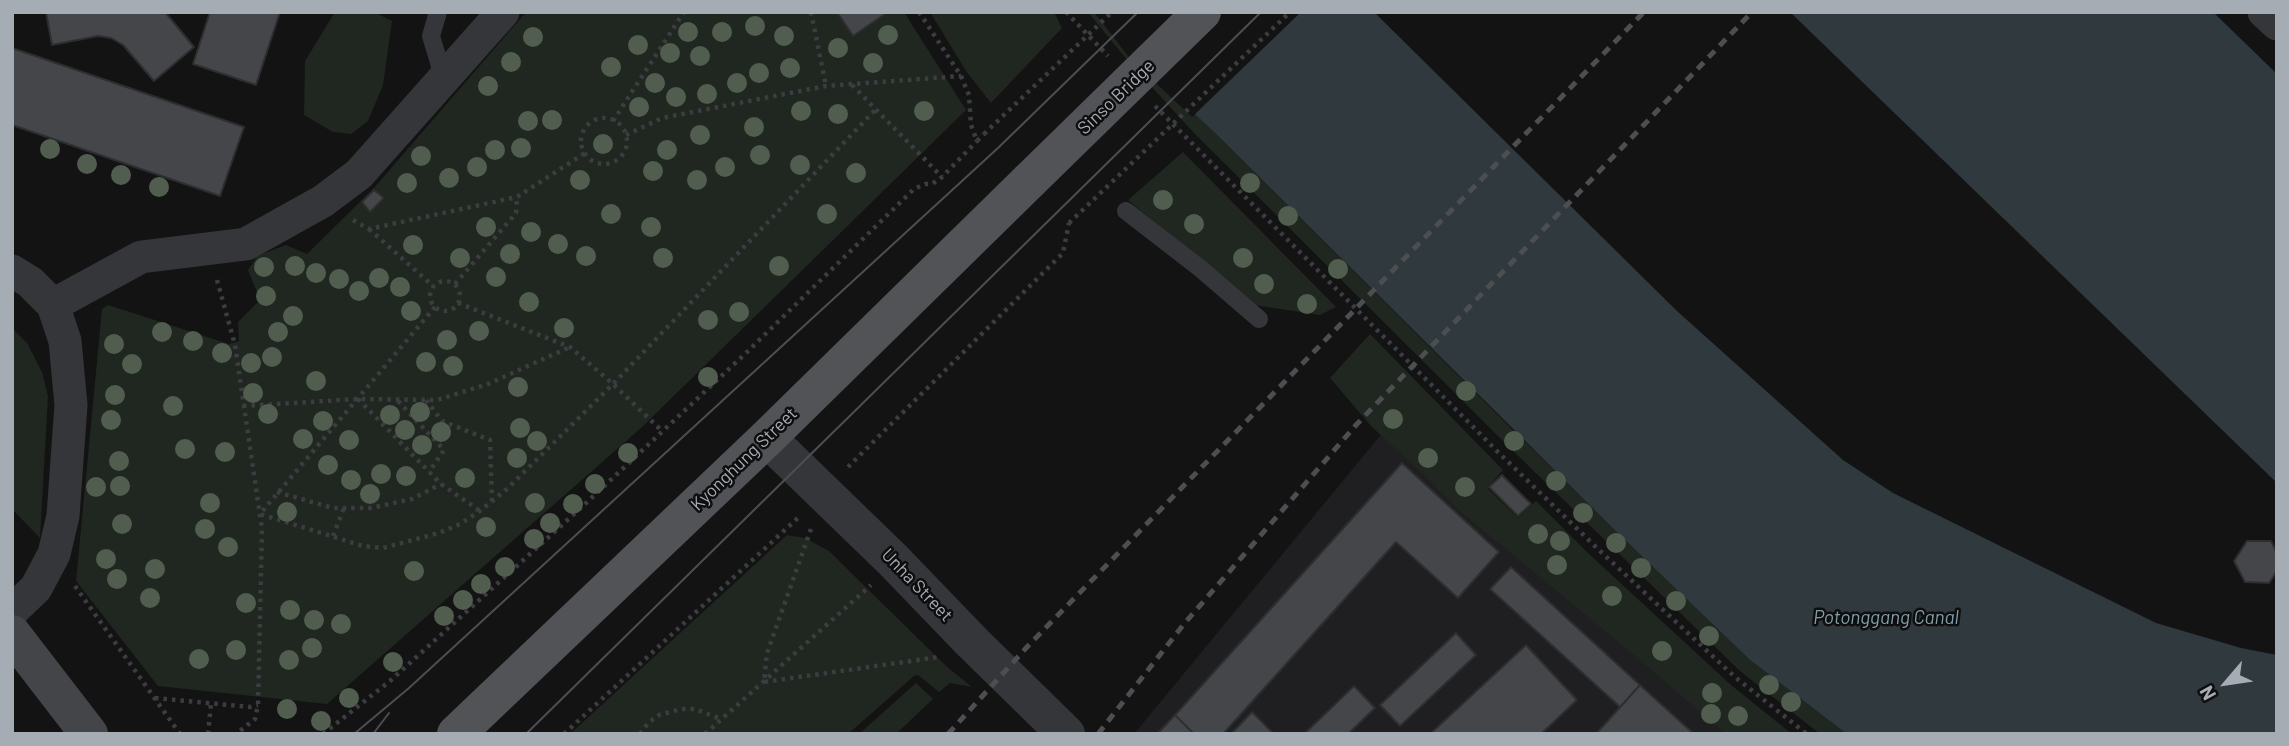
<!DOCTYPE html>
<style>
body{margin:0}
#map{position:relative;width:2289px;height:746px;overflow:hidden;background:#131314;font-family:Barlow,sans-serif}
canvas{display:block}
.frame{position:absolute;inset:0;border:14px solid #a6acb3;pointer-events:none}
.north{position:absolute;left:2191px;top:648px;width:70px;height:70px;-webkit-text-stroke:5px #0e0e0f;paint-order:stroke;rotate:241deg;font-size:19px;font-weight:700;line-height:28px;text-align:center;color:#a6acb3}
.north::after{content:'';display:block;margin:auto;width:24px;height:32px;background:#a6acb3;clip-path:polygon(50% 0,100% 100%,50% 72%,0 100%)}
</style>
<div id="map">
<canvas width="2289" height="746"></canvas>
<div class="frame"></div>
<div class="north">N</div>
</div>
<script>
const ctx = document.querySelector('canvas').getContext('2d');
ctx.lineJoin = 'round';
function fill(path, color) { ctx.fillStyle = color; ctx.fill(path, 'evenodd'); }
const poly = rows => new Path2D(rows.map(r => 'M' + r).join(''));
function strokePath(path, color, width, dash) { ctx.strokeStyle = color; ctx.lineWidth = width; ctx.lineCap = dash ? 'butt' : 'round'; ctx.setLineDash(dash || []); ctx.stroke(path); }
function write(font, color, halo, rows, align = 'center') {
  ctx.font = font + ' Barlow,sans-serif'; ctx.lineWidth = 5; ctx.setLineDash([]); ctx.textBaseline = 'middle'; ctx.strokeStyle = halo; ctx.fillStyle = color; for (const [text, x, y, turn = 0] of rows) {
    ctx.save(); ctx.translate(x, y); ctx.rotate((+turn || 0) * Math.PI / 180); ctx.textAlign = isNaN(turn) ? turn : align; if (halo) ctx.strokeText(text, 0, 0); ctx.fillText(text, 0, 0); ctx.restore();
  }
}
const built = poly([
 [1384,431,1747,734,1134,734]
]);
const green = poly([
 [335,12,374,12,392,21,383,85,368,121,351,134,333,132,304,115,305,61],
 [526,12,904,12,966,110,641,428,327,704,158,686,76,581,102,309,108,305,229,344,239,341,238,322,260,300,248,270,257,256,286,245,307,254,374,188],
 [930,12,1054,12,1062,28,991,103,966,71],
 [1088,12,1098,12,1134,58,1213,131,1516,433,1750,660,1847,734,1820,734,1740,671,1506,444,1194,133,1128,61],
 [1183,152,1336,307,1320,315,1254,305,1128,200],
 [12,328,27,343,42,372,48,396,40,538,12,509],
 [1370,334,1503,470,1487,488,1518,518,1536,501,1589,554,1731,685,1792,734,1726,734,1627,649,1460,511,1422,473,1371,426,1330,378],
 [787,535,805,538,829,551,946,666,972,687,950,683,939,692,918,675,914,676,848,734,570,734],
 [916,683,933,699,896,734,859,734]
]);
const water = poly([
 [1098,12,1374,12,1677,311,1843,460,1893,493,2156,623,2241,648,2277,655,2277,734,1847,734,1750,660,1619,534,1213,131,1134,58],
 [1790,12,2213,12,2277,74,2277,483]
]);
const pier = poly([
 [1094,12,1301,12,1192,117,1131,60]
]);
const building = poly([
 [46,12,165,12,194,47,154,81,123,45,111,38,98,36,52,45,46,12],
 [210,12,280,12,256,85,193,64,210,12],
 [837,12,888,12,853,36,837,12],
 [12,48,244,127,220,196,12,125,12,48],
 [374,190,384,198,370,212,362,202,374,190],
 [1402,463,1499,552,1458,598,1396,542,1223,734,1194,734,1175,715,1402,463],
 [1502,475,1531,504,1518,516,1489,487,1502,475],
 [2247,541,2271,541,2277,553,2277,571,2269,583,2245,582,2234,561,2247,541],
 [1511,567,1640,685,1620,707,1490,589,1511,567],
 [1456,633,1476,655,1400,726,1380,705,1456,633],
 [1526,645,1577,700,1541,734,1430,734,1526,645],
 [1640,685,1694,734,1596,734,1640,685],
 [1354,686,1375,708,1348,734,1304,734,1354,686],
 [1252,712,1274,734,1231,734,1252,712],
 [1175,715,1194,734,1157,734,1175,715]
]);
const path = poly([
 [811,12,826,86],
 [919,12,961,76,969,95,971,125,977,141,984,134],
 [1066,12,1108,56],
 [852,85,942,177],
 [1155,106,1499,453,1599,550,1736,678,1807,734],
 '581 141a23 23 0 1 1 46 0a23 23 0 1 1-46 0Z',
 [613,121,684,12],
 [626,135,662,118,826,86,961,76],
 [353,220,369,229,517,197,585,153],
 [369,229,433,286],
 [217,280,235,345,262,529,258,705,255,719,236,734],
 '430 296a15 15 0 1 1 30 0a15 15 0 1 1-30 0Z',
 [455,284,516,213,517,197],
 [458,303,570,347,613,384,662,431],
 [435,307,260,514,363,546,383,548,439,533,460,524,480,511,507,489,613,384,877,108],
 [358,399,441,484,480,511],
 [426,400,442,421,490,440,492,502],
 [398,401,444,450,429,472],
 [243,406,358,399,437,400,488,384,570,347],
 [848,467,1063,253,1069,223],
 [277,492,333,508,371,508,412,499,441,484],
 [811,529,767,653,764,682,939,657],
 [333,536,344,508],
 [75,586,180,734],
 [155,698,250,707,258,705],
 [208,734,211,704],
 [323,734,390,681,584,505,747,352,914,189,925,184,932,184,942,177,977,141],
 [564,734,800,516],
 [640,734,648,723,659,715,681,709,695,709,721,719],
 [705,734,871,585]
]);
const service = poly([
 [438,12,431,36,444,79],
 [1126,211,1201,269,1259,319]
]);
const minor = poly([
 [2264,12,2277,24],
 [12,271,30,282,53,305,65,341,71,405,63,516,54,554,36,588,12,611],
 [53,305,141,257,246,244,323,201,359,174,503,12]
]);
const tertiary = poly([
 [767,438,893,560,972,642,1066,734]
]);
const secondary = poly([
 [12,634,89,734]
]);
const primary = poly([
 [456,734,767,438,1029,181]
]);
const tram = poly([
 [354,734,409,688,998,148,1138,12],
 [373,734,389,713],
 [526,734,1261,12]
]);
const rail = poly([
 [948,734,1027,647,1644,12],
 [1098,734,1184,624,1356,425,1752,12]
]);
const pathBridge = poly([
 [984,134,1112,12],
 [1069,223,1290,12]
]);
const primaryBridge = poly([
 [1029,181,1202,12]
]);
const trees = [
 [755,26],
 [688,32],
 [722,32],
 [888,35],
 [784,36],
 [533,37],
 [638,45],
 [838,48],
 [670,53],
 [700,56],
 [511,62],
 [873,63],
 [611,67],
 [790,68],
 [759,73],
 [655,83],
 [737,83],
 [488,86],
 [707,94],
 [676,97],
 [639,107],
 [801,111],
 [924,111],
 [838,114],
 [552,120],
 [528,121],
 [754,127],
 [700,135],
 [603,144],
 [521,148],
 [50,149],
 [495,150],
 [667,150],
 [760,155],
 [421,156],
 [87,164],
 [800,165],
 [477,167],
 [725,167],
 [653,171],
 [856,173],
 [121,175],
 [449,178],
 [580,180],
 [697,180],
 [407,183],
 [1250,183],
 [159,187],
 [1163,200],
 [611,214],
 [827,214],
 [1288,216],
 [1194,224],
 [486,227],
 [651,227],
 [531,232],
 [558,244],
 [413,245],
 [510,254],
 [586,256],
 [460,258],
 [663,258],
 [1243,258],
 [295,266],
 [779,266],
 [264,267],
 [1338,269],
 [316,273],
 [496,277],
 [379,278],
 [339,279],
 [1264,284],
 [400,287],
 [359,291],
 [266,296],
 [529,302],
 [1307,304],
 [411,311],
 [739,312],
 [293,316],
 [708,320],
 [564,328],
 [479,331],
 [162,332],
 [278,332],
 [447,340],
 [193,341],
 [114,344],
 [222,353],
 [272,357],
 [426,362],
 [251,363],
 [132,364],
 [453,366],
 [708,377],
 [316,381],
 [518,387],
 [1466,391],
 [253,393],
 [115,395],
 [173,406],
 [420,412],
 [268,414],
 [390,415],
 [1393,419],
 [111,420],
 [323,421],
 [520,428],
 [405,430],
 [441,432],
 [303,439],
 [349,440],
 [537,441],
 [1514,441],
 [422,445],
 [185,449],
 [225,452],
 [628,453],
 [517,458],
 [1428,458],
 [119,461],
 [328,465],
 [381,474],
 [406,476],
 [465,478],
 [351,480],
 [1556,481],
 [595,484],
 [120,486],
 [96,487],
 [1465,487],
 [370,494],
 [210,503],
 [535,503],
 [573,504],
 [287,512],
 [1583,513],
 [550,523],
 [122,524],
 [486,527],
 [205,529],
 [1538,534],
 [534,539],
 [1560,541],
 [1616,543],
 [228,547],
 [106,559],
 [1557,565],
 [505,567],
 [1641,568],
 [155,569],
 [414,571],
 [117,579],
 [481,584],
 [1612,596],
 [150,598],
 [463,600],
 [1676,601],
 [246,603],
 [290,610],
 [444,616],
 [314,620],
 [341,624],
 [1709,636],
 [312,648],
 [236,650],
 [1662,651],
 [199,659],
 [289,660],
 [393,662],
 [1769,685],
 [1712,693],
 [349,698],
 [1791,702],
 [287,709],
 [1711,714],
 [1738,716],
 [321,721]
];
const streetNames = [
 ["Sinso Bridge",1116,97,-44],
 ["Kyonghung Street",744,459,-44],
 ["Unha Street",917,585,46]
];
const waterNames = [
 ["Potonggang Canal",1886,618]
];
fill(built, '#1f1f21');
fill(green, '#202620');
fill(water, '#30393d');
fill(pier, '#131314');
fill(building, '#454649');
strokePath(building, '#2d2e30', 2);
strokePath(path, '#3b3d40', 4.5, [3.5, 5]);
strokePath(service, '#343639', 18);
strokePath(minor, '#343639', 33);
strokePath(tertiary, '#343639', 38);
strokePath(secondary, '#434549', 38);
strokePath(primary, '#515357', 38);
strokePath(tram, '#4c4e52', 2);
strokePath(rail, '#4c4e52', 5, [9, 7]);
strokePath(pathBridge, '#3b3d40', 4.5, [3.5, 5]);
strokePath(primaryBridge, '#515357', 38);
ctx.fillStyle = '#515e4f';
for (const [x, y] of trees) { ctx.beginPath(); ctx.arc(x, y, 10, 0, 2 * Math.PI); ctx.fill(); }
write('18px', '#a6acb3', '#0e0e0f', streetNames);
write('italic 19px', '#819eaa', '#0e0e0f', waterNames);
</script>
